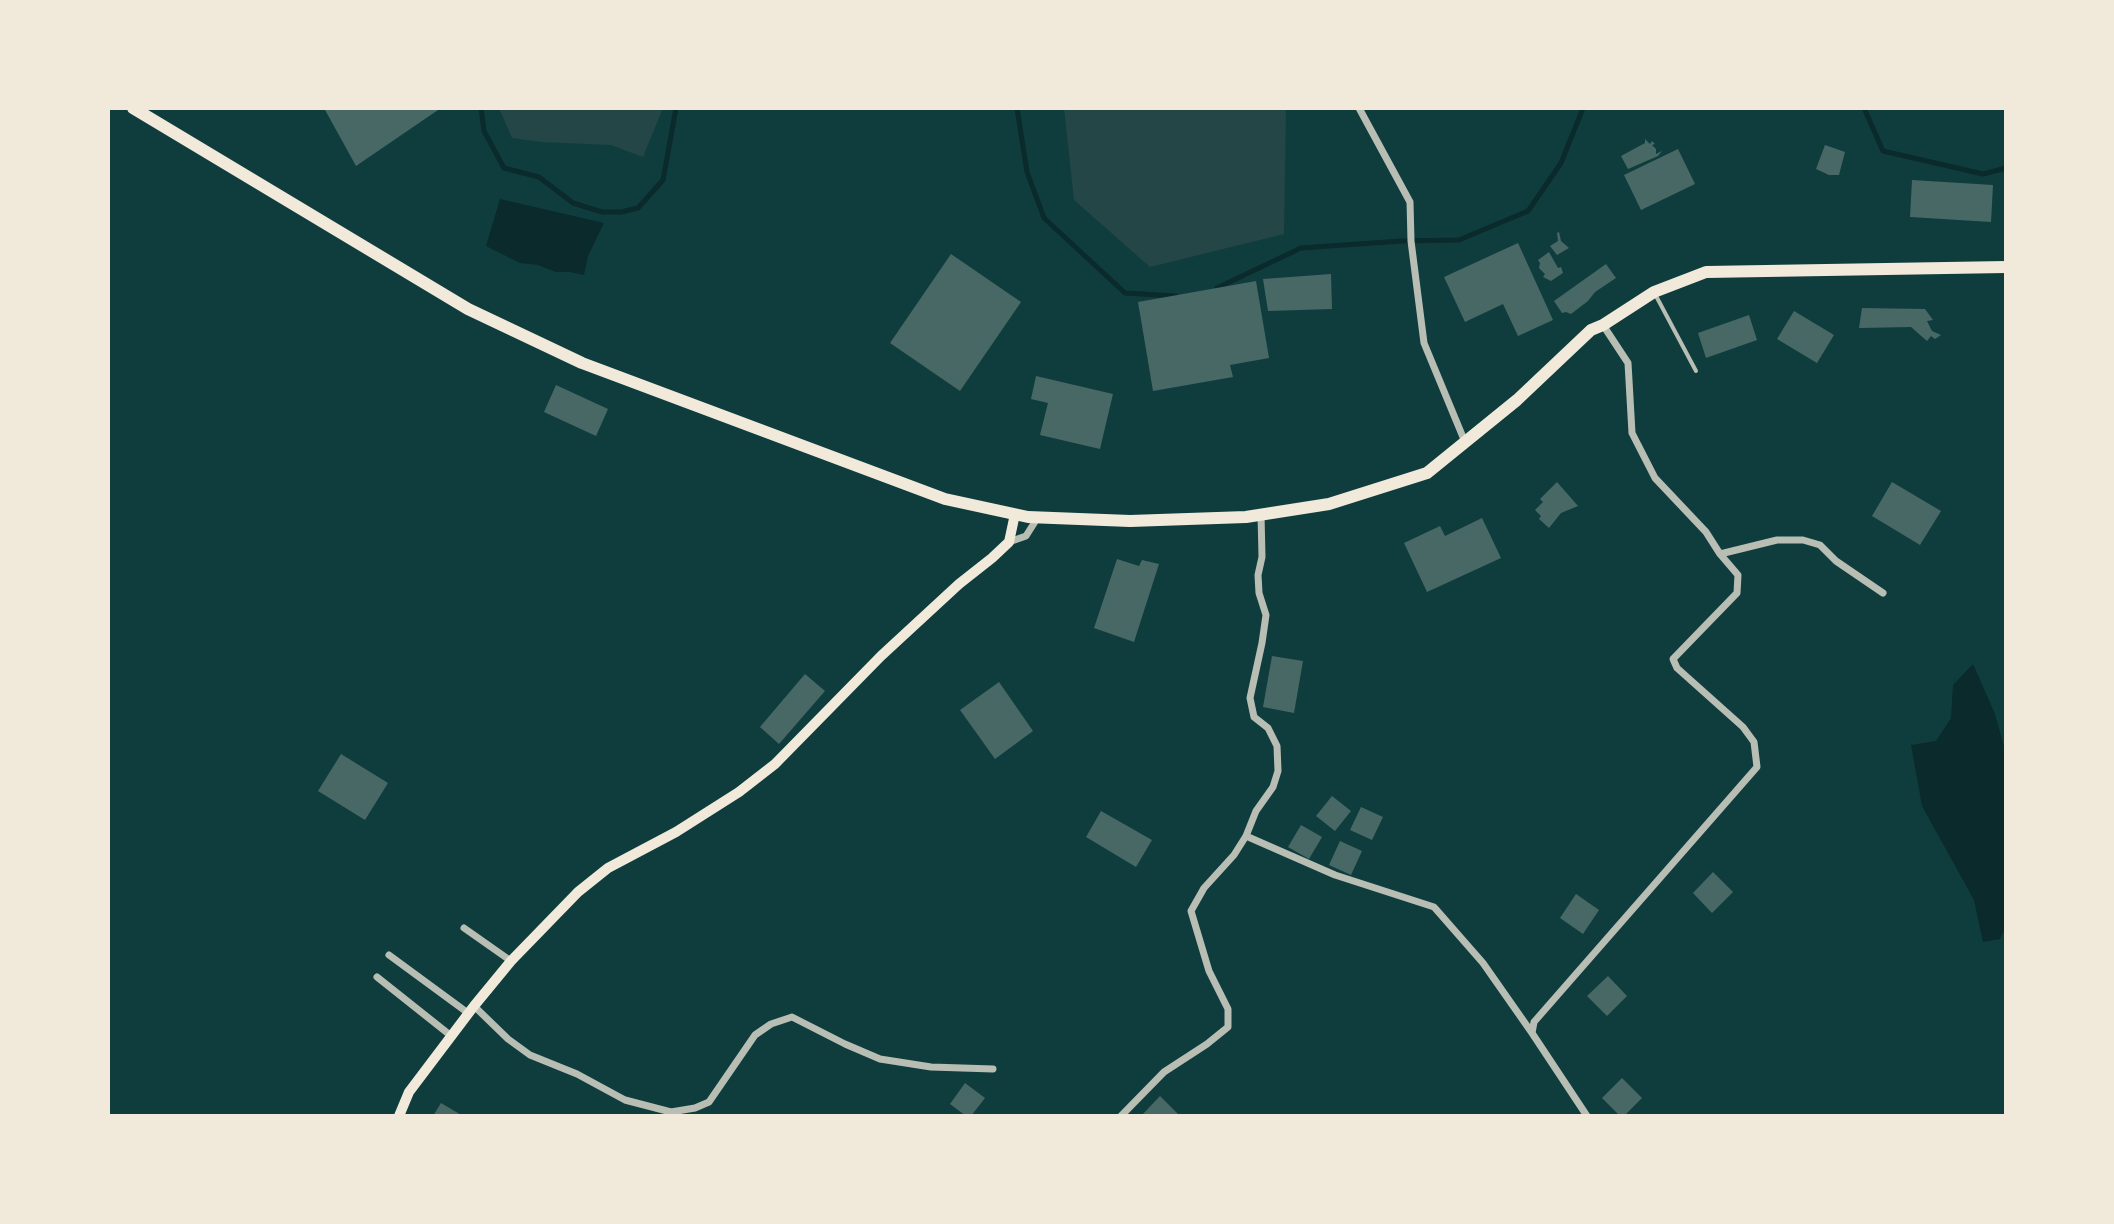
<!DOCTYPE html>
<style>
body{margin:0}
#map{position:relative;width:2114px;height:1224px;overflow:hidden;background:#0f3d3e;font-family:"Fira Sans Condensed",sans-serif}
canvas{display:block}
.frame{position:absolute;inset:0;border:110px solid #f1e9da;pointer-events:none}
</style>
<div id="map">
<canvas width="2114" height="1224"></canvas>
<div class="frame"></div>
</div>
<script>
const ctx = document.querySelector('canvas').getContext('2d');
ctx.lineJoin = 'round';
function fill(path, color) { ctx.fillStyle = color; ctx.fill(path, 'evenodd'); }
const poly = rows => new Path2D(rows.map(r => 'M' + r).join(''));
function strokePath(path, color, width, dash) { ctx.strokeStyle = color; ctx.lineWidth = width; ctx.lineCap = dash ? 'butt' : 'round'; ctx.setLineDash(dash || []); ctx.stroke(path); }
const green = poly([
 [499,108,663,108,643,157,611,145,541,142,512,138],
 [1064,108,1286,108,1284,234,1150,267,1074,200]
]);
const water = poly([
 [500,199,604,223,588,256,584,275,570,272,556,272,538,265,520,263,486,246],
 [1973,664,1995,714,2006,754,2006,927,2000,939,1983,942,1974,900,1922,806,1911,745,1936,741,1951,718,1953,685]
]);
const stream = poly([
 [481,108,484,131,504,168,539,177,573,203,602,212,621,212,638,208,663,180,676,108],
 [1017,108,1027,172,1044,218,1125,293,1176,296],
 [1864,108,1883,151,1983,174,2006,168],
 [1217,288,1301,248,1401,241,1459,240,1528,211,1561,163,1583,108]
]);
const building = poly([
 [324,108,441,108,356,166],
 [1645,139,1650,144,1652,141,1655,144,1652,145,1656,149,1656,154,1662,151,1658,156,1628,169,1621,156,1645,143],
 [1825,145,1845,152,1839,175,1829,175,1816,169],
 [1678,149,1695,184,1641,210,1624,175],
 [1912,180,1993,185,1991,222,1910,217],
 [1559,232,1561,241,1569,248,1557,255,1550,246,1558,241,1557,233],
 [1518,243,1553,320,1518,336,1503,304,1465,322,1444,277],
 [1549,252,1558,268,1561,267,1563,273,1551,281,1543,277,1545,274,1539,268,1540,263,1538,260],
 [951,254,1021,302,960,391,890,343],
 [1606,264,1616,278,1595,292,1588,301,1571,314,1566,312,1562,313,1554,301],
 [1331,274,1332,309,1268,311,1263,279],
 [1256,281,1269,358,1230,365,1233,377,1153,391,1138,302],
 [1862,308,1925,309,1933,320,1927,321,1932,331,1941,335,1935,339,1931,336,1927,341,1911,327,1859,328],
 [1794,311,1834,335,1817,363,1777,339],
 [1749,315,1757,340,1706,358,1698,333],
 [1036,376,1113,394,1100,449,1040,435,1048,403,1031,399],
 [556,385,608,409,596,436,544,412],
 [1557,482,1578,506,1561,513,1549,528,1539,519,1541,516,1535,510,1543,502,1540,499],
 [1892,482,1941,511,1920,545,1872,516],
 [1482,518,1501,558,1427,592,1404,543,1440,526,1445,536],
 [1117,559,1139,566,1142,560,1159,564,1134,642,1094,628],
 [1272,656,1303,661,1294,713,1263,707],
 [805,674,825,691,779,744,760,727],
 [999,682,1033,731,995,759,960,710],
 [341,754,388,783,365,820,318,791],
 [1332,796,1351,811,1335,831,1316,816],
 [1361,807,1383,817,1372,840,1350,830],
 [1101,811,1152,840,1136,867,1086,837],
 [1301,825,1322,837,1309,859,1288,847],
 [1340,841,1362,851,1351,875,1329,865],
 [1713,872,1733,892,1712,913,1693,893],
 [1576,894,1599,910,1583,934,1560,918],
 [1608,976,1627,996,1607,1016,1587,996],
 [1622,1078,1642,1098,1624,1116,1620,1116,1602,1098],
 [965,1083,985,1098,971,1116,966,1116,950,1104],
 [1160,1096,1178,1114,1177,1116,1146,1116,1143,1114],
 [441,1103,463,1116,433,1116]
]);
const service = poly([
 [1655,294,1696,371]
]);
const minor = poly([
 [1359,108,1410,202,1411,241,1424,343,1465,442],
 [1009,542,1026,536,1038,517],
 [1720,554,1777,540,1803,540,1820,545,1836,561,1883,593],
 [1246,836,1335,875,1434,907,1483,963,1532,1033],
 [464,928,511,961],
 [389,955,468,1013],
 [377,977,450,1035],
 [474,1006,508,1039,530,1055,577,1074,625,1100,671,1112,695,1108,709,1102,755,1035,771,1024,792,1017,845,1044,880,1059,931,1067,993,1069],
 [1121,1116,1164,1072,1207,1044,1228,1027,1228,1009,1209,971,1191,911,1204,888,1234,855,1246,836,1256,811,1273,787,1278,771,1277,746,1268,728,1254,717,1250,698,1262,643,1266,615,1259,593,1258,575,1262,557,1261,514],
 [1587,1116,1532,1033,1534,1022,1757,767,1754,742,1743,727,1677,668,1673,659,1737,593,1738,575,1720,554,1706,532,1655,478,1632,433,1628,363,1603,325]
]);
const secondary = poly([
 [399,1116,409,1092,474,1006,511,961,578,892,608,868,676,832,739,792,775,764,881,656,959,584,992,558,1009,542,1015,514]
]);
const trunk = poly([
 [133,108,468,309,582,363,945,499,1028,517,1130,521,1246,517,1329,504,1427,473,1517,400,1591,330,1603,325,1654,292,1706,272,2006,267]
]);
fill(green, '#244646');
fill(water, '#0a2a2b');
strokePath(stream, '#0a2a2b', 5);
fill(building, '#486865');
strokePath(service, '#b8beb3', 4);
strokePath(minor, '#b8beb3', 7);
strokePath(secondary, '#f1e9da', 10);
strokePath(trunk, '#f1e9da', 12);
</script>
